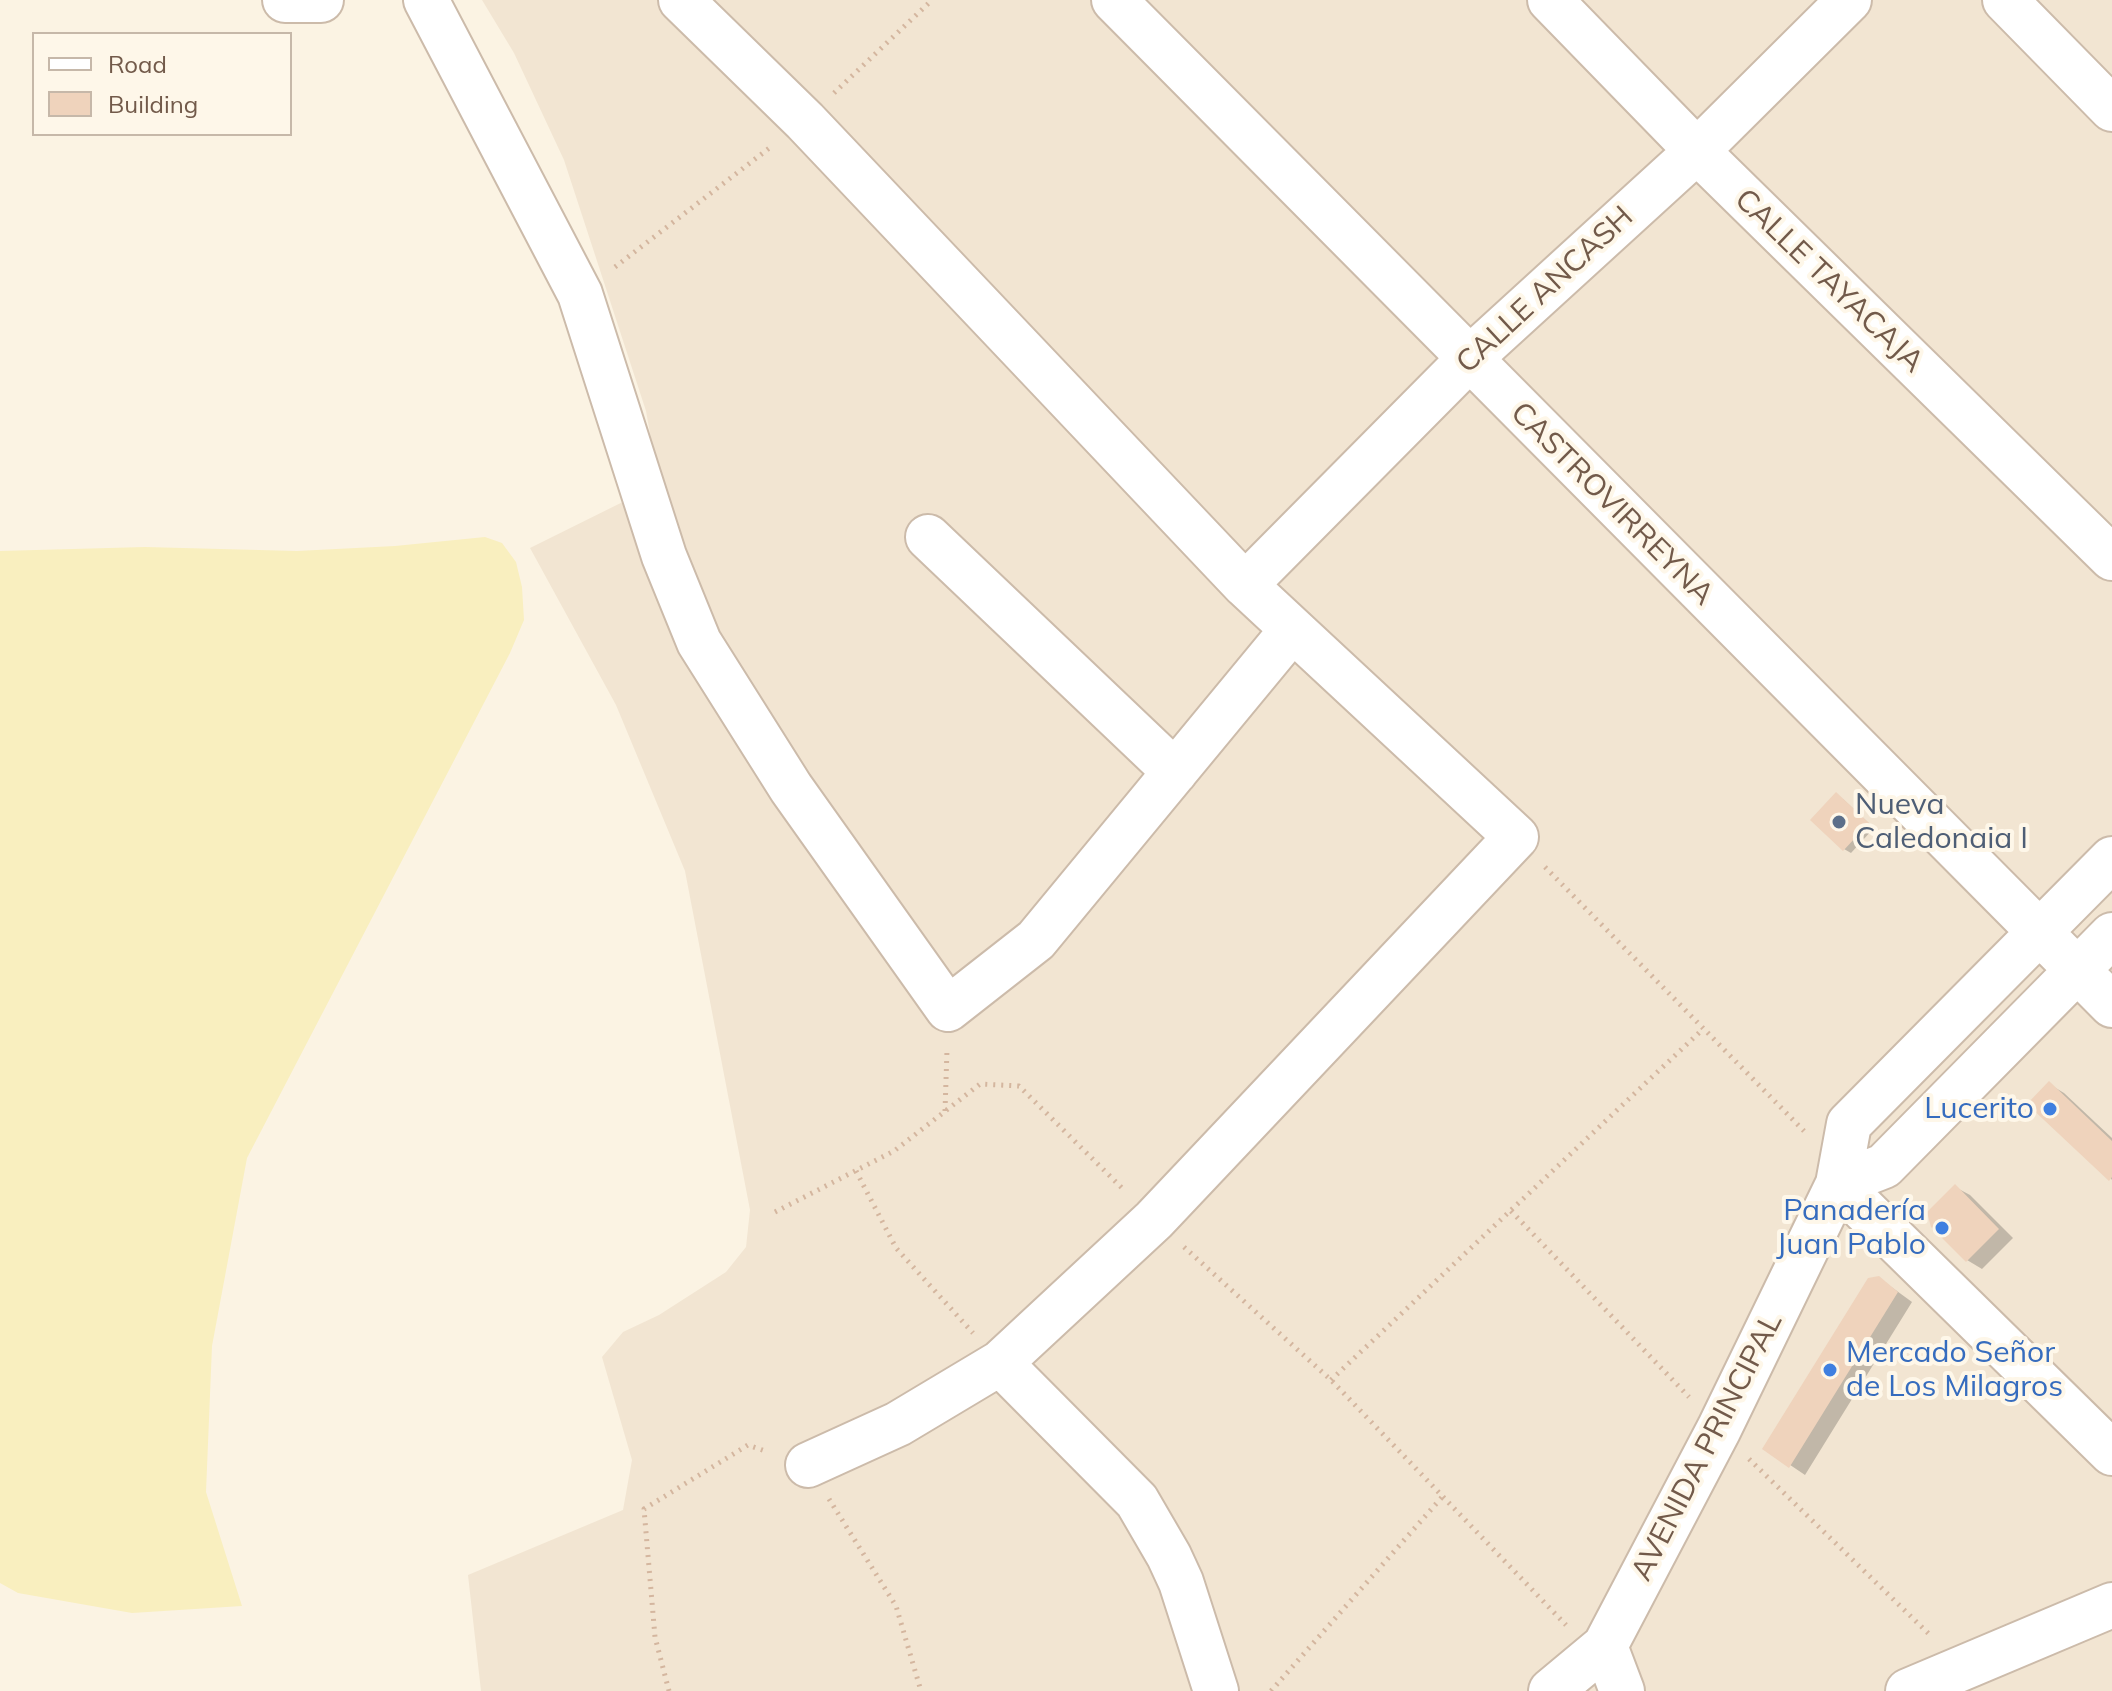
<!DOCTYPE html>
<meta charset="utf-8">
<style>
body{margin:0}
#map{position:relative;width:2112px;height:1691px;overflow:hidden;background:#fbf3e3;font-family:Mulish,sans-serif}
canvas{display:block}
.legend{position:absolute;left:32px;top:32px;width:260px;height:104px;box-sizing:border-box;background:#fef7e9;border:2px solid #c6b8a9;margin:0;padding:10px 14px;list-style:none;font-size:24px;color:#725a4a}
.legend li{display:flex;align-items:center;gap:16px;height:40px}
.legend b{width:40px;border:2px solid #c6b8a9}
</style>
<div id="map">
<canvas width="2112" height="1691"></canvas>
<ul class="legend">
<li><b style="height:10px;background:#fff"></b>Road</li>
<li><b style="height:22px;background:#efd3bc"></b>Building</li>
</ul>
</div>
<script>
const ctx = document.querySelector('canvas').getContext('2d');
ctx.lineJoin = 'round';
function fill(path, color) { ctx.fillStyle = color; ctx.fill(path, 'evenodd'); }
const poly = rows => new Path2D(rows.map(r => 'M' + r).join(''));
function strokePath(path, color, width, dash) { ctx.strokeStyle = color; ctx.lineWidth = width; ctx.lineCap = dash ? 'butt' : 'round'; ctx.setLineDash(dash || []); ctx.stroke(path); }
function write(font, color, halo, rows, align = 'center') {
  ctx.font = font + ' Mulish,sans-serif'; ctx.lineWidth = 8; ctx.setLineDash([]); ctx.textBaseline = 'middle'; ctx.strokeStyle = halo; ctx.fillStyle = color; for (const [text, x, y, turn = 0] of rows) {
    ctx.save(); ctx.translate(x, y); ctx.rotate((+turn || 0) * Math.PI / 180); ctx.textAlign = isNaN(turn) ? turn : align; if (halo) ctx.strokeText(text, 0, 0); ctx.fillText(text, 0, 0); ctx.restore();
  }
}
const residential = poly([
 [482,0,2112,0,2112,1691,481,1691,468,1575,623,1510,632,1460,602,1357,623,1332,659,1315,726,1272,746,1247,750,1210,685,871,616,705,530,548,659,484,646,411,564,160,514,53]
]);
const sand = poly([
 [485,537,502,543,516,562,522,587,524,620,510,653,247,1158,212,1346,206,1492,242,1606,132,1613,18,1593,0,1583,0,551,145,547,297,551,395,546]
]);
const shadow = poly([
 [1843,799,1874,828,1851,853,1844,849],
 [2049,1084,2064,1093,2112,1138,2112,1180],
 [1955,1187,1970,1195,2013,1238,1982,1269,1967,1260],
 [1879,1278,1912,1302,1805,1475,1765,1448]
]);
const building = poly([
 [1836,792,1869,823,1843,851,1810,820],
 [2049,1081,2112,1141,2112,1177,2109,1181,2027,1104],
 [1955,1184,1999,1229,1966,1262,1931,1227,1927,1212],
 [1879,1276,1898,1292,1789,1468,1762,1449,1868,1278]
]);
const path = poly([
 [834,93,932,0],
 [615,267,772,146],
 [1545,867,1804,1131],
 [945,1111,947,1050],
 [856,1171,896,1248,973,1333],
 [1511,1211,1689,1397],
 [775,1212,894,1151,980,1084,1019,1086,1124,1190],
 [1184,1247,1331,1380,1566,1625],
 [1331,1380,1703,1029],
 [1749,1459,1931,1636],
 [829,1499,896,1606,921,1691],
 [669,1691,655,1637,644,1509,748,1445,768,1452],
 [1271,1691,1443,1496]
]);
const minor = poly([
 [285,0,321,0],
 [426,0,580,294,664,556,699,642,791,788,948,1009,1036,940,1292,630],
 [681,0,805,121,1245,585,1516,837,1154,1220,1000,1363,898,1424,808,1465],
 [1114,0,2112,1005],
 [1550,0,1697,151,2112,558],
 [2005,0,2112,109],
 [928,537,1175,772],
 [1245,585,1468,360,1697,151,1849,0],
 [1838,1184,2112,1453],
 [1838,1184,1884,1166,2112,935],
 [1000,1363,1137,1501,1169,1556,1181,1582,1216,1691],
 [1605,1646,1622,1691],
 [1551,1691,1605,1646,1719,1429,1838,1184,1849,1124,2112,859],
 [1908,1691,2112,1605]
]);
const markers = [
 [1839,822,8,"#5c6f8a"],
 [2050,1109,8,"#3f7fe0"],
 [1942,1228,8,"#3f7fe0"],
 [1830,1370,8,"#3f7fe0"]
];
const streetNames = [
 ["CALLE TAYACAJA",1829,281,44],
 ["CALLE ANCASH",1545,290,-43],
 ["CASTROVIRREYNA",1612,504,45],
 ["AVENIDA PRINCIPAL",1707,1447,-63]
];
const serviceNames = [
 ["Nueva",1855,805],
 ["Caledonaia I",1855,839]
];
const shopNames = [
 ["Lucerito",2034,1109],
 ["Panadería",1926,1211],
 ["Juan Pablo",1926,1245],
 ["Mercado Señor",1846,1353,"left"],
 ["de Los Milagros",1846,1387,"left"]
];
fill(residential, '#f2e5d2');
fill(sand, '#f9efbf');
fill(shadow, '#0003');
fill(building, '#efd3bc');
strokePath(minor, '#cba', 48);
strokePath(path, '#d4b69f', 5, [2, 6]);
strokePath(minor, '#fff', 44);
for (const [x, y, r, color] of markers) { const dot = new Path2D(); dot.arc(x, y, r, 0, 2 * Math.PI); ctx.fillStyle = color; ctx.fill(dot); strokePath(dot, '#fef7e9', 3); }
write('30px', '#725a4a', '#fef7e9', streetNames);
write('30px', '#4e5e75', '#fef7e9', serviceNames, 'left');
write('30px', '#366cbe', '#fef7e9', shopNames, 'right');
</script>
